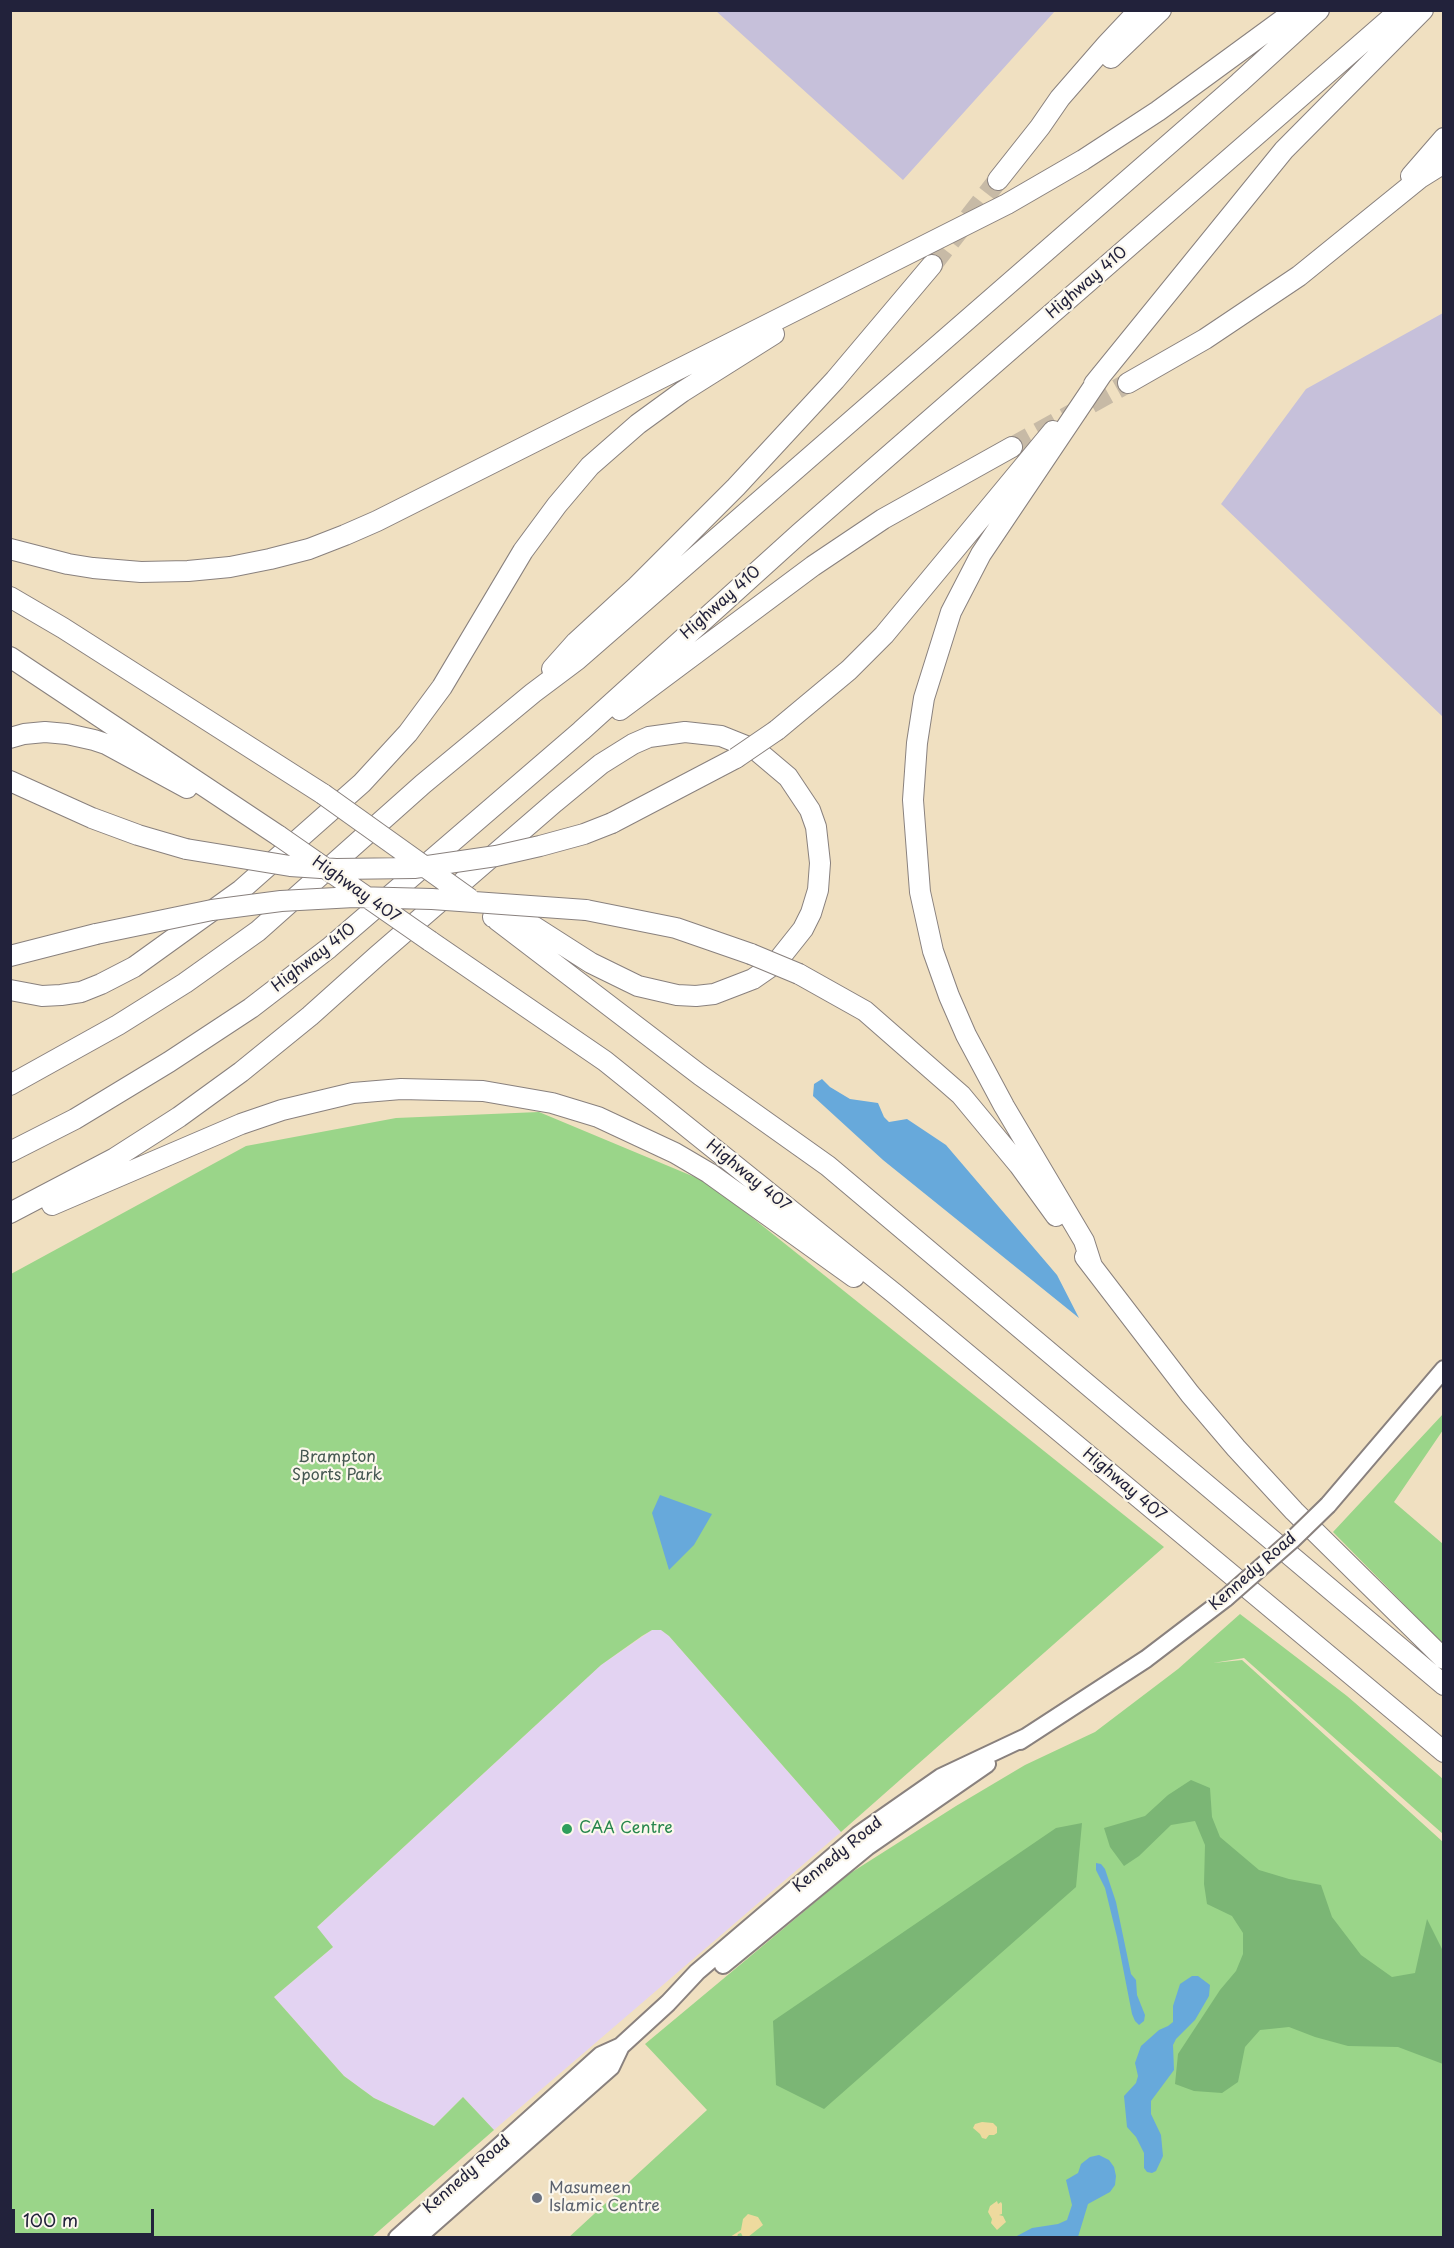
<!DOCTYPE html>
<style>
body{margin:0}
#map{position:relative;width:1454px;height:2248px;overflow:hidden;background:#f0e0c1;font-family:"Playpen Sans",sans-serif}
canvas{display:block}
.frame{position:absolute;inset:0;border:12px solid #22223b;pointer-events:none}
.scale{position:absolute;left:12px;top:2209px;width:142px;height:27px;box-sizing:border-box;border:3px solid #22223b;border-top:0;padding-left:8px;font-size:18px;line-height:21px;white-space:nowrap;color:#22223b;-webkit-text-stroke:4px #fbf7ec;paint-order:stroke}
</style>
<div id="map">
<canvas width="1454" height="2248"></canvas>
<div class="frame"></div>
<div class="scale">100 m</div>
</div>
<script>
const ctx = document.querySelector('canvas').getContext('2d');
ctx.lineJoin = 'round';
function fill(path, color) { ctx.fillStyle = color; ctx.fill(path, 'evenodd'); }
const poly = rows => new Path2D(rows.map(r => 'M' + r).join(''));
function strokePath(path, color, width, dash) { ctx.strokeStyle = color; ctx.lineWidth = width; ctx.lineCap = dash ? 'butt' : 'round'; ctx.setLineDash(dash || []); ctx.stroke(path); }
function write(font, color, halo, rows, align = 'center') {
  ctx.font = font + ' "Playpen Sans",sans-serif'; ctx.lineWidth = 4.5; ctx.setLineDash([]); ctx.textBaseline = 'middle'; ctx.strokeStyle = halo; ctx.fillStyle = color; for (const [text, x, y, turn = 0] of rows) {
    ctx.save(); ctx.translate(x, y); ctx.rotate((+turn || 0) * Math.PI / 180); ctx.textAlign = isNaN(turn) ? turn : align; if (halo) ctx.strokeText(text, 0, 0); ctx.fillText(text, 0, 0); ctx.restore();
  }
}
const built = poly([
 [652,1630,661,1630,669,1636,841,1832,494,2130,463,2097,434,2126,374,2098,344,2076,274,1997,333,1947,316,1928,601,1665]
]);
const industrial = poly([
 [716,11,1055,11,903,180],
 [1443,313,1443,717,1221,504,1306,389]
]);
const green = poly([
 [539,1112,709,1183,1164,1547,841,1832,669,1636,661,1630,652,1630,642,1636,601,1665,317,1927,333,1947,274,1997,344,2076,374,2098,434,2126,463,2097,494,2130,372,2237,11,2237,11,1274,246,1146,396,1118],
 [1443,1414,1443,1430,1394,1502,1443,1544,1443,1644,1333,1532],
 [1240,1614,1347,1696,1443,1779,1443,1834,1244,1658,1213,1663,1242,1660,1443,1842,1443,2237,568,2238,707,2110,645,2044,849,1874,956,1806,1025,1765,1095,1732,1178,1669]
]);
const forest = poly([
 [1191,1780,1210,1788,1212,1817,1220,1837,1259,1870,1289,1879,1321,1885,1332,1917,1361,1955,1392,1977,1415,1973,1427,1919,1443,1951,1443,2064,1398,2047,1348,2046,1315,2037,1289,2027,1260,2030,1245,2047,1238,2082,1222,2093,1194,2091,1175,2084,1178,2054,1220,1990,1236,1971,1243,1954,1243,1933,1232,1916,1207,1904,1204,1884,1205,1845,1195,1821,1171,1825,1139,1856,1124,1866,1110,1847,1104,1828,1145,1816,1168,1795],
 [1082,1823,1076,1887,824,2109,776,2085,773,2021,1056,1828]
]);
const sand = poly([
 [982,2122,993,2123,997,2127,997,2133,994,2135,989,2135,986,2139,982,2138,980,2134,973,2128,975,2124],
 [997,2201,998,2204,1001,2202,1002,2204,1002,2214,999,2215,1003,2216,1006,2222,997,2230,991,2223,992,2219,988,2212,990,2206],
 [748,2214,758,2217,763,2225,748,2237,743,2237,741,2233,738,2234,737,2237,730,2237,741,2230,743,2219]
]);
const water = poly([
 [822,1079,830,1087,850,1099,878,1103,884,1117,889,1122,907,1119,946,1145,1057,1275,1079,1318,883,1160,813,1096,814,1084],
 [660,1495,712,1514,694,1545,669,1570,652,1513],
 [1096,1863,1101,1864,1105,1869,1116,1902,1131,1974,1136,1980,1137,1995,1145,2015,1144,2021,1139,2025,1135,2021,1132,2014,1117,1937,1105,1888,1096,1870],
 [1192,1976,1198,1976,1210,1985,1209,1996,1195,2020,1176,2039,1173,2045,1174,2070,1151,2101,1151,2114,1161,2135,1163,2156,1156,2171,1152,2173,1147,2172,1144,2168,1144,2153,1136,2137,1127,2127,1124,2096,1136,2083,1138,2076,1135,2063,1141,2046,1159,2030,1168,2026,1173,2022,1173,2006,1180,1984],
 [1099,2155,1109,2160,1114,2167,1116,2176,1115,2185,1110,2192,1088,2204,1078,2237,1015,2237,1032,2228,1058,2224,1067,2220,1072,2205,1066,2180,1078,2173,1081,2164,1090,2157]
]);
const highwayTunnel = poly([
 [932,265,998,180],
 [1012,447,1128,383]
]);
const major = poly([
 [1328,1505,1444,1369],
 [1020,1741,1146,1659,1226,1598],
 [723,1965,867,1847,987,1764],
 [397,2238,601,2055,621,2046,668,2003,697,1972,858,1835,941,1777,1028,1736],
 [417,2238,611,2067,621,2046]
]);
const highway = poly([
 [1111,58,1161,10],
 [1411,176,1444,138],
 [998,180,1040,127,1060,98,1107,44,1139,10],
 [1128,383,1205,339,1299,276,1420,178,1444,163],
 [1094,384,1284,150,1423,10],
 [10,549,68,564,93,568,141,572,188,571,230,567,270,559,309,549,345,535,377,521,1007,204,1083,160,1158,111,1296,10],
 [10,597,63,628,323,794],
 [10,657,279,836],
 [552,669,576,642,637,586,736,487,835,380,932,265],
 [620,710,813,566,883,519,1012,447],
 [777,730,849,670,884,635,1053,431],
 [10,738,24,734,45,732,67,734,94,740,106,744,187,788],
 [10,781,92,818,138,835,186,849],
 [612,823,736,758],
 [586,910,676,928,751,954],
 [497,920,700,1075,828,1166,1444,1685],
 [430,941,605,1061,895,1294,1444,1752],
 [10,956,96,934],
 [799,974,865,1011,961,1095,1019,1165,1056,1216],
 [10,990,42,996,61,995,81,992,101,984,134,967,241,890,362,783,408,733,442,687,523,551,557,505,590,466,638,424,682,392,774,334],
 [10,1085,118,1025,185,983,258,931,423,784,533,693,577,660,1239,83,1319,10],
 [10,1152,75,1119,169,1062,251,1008,329,948,581,731,800,533,1400,10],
 [52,1205,241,1124,282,1110,353,1093,401,1089,483,1091,552,1103,598,1117,675,1153,709,1173,854,1277],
 [10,1213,115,1158,179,1117,241,1072,310,1016,377,956,555,802,601,764,633,744,649,737,685,732,721,736,756,750,788,777,810,810,816,827,820,863,818,890,811,913,803,929,776,963,753,979,714,994,696,996,677,995,638,986,591,963,530,924,493,917],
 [1085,1257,1190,1394,1236,1448,1294,1511,1444,1659],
 [1092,1266,1084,1241,1004,1106,966,1035,949,996,933,951,920,892,913,800,917,743,924,698,951,612,981,554,1102,374]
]);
const majorBridge = poly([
 [1226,1598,1292,1540,1328,1505]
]);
const highwayBridge = poly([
 [736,758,777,730],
 [323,794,470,899],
 [279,836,430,941],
 [186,849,290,866,336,869,414,868,496,856,540,846,584,834,612,823],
 [96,934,212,910,281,901,354,897,432,899,586,910],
 [751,954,799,974]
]);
const markers = [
 [567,1829,6,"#2e9e5b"],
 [537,2198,6,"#6b7280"]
];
const streetNames = [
 ["Highway 410",1087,283,-41],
 ["Highway 410",721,603,-42],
 ["Highway 407",356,890,35],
 ["Highway 410",314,958,-38],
 ["Highway 407",748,1176,39],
 ["Highway 407",1124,1485,40],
 ["Kennedy Road",1253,1572,-41],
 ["Kennedy Road",838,1855,-39],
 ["Kennedy Road",467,2175,-41]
];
const parkNames = [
 ["Brampton",337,1458],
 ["Sports Park",337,1476]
];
const leisureNames = [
 ["CAA Centre",579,1829]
];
const worshipNames = [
 ["Masumeen",549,2189],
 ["Islamic Centre",549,2207]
];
fill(built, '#e3d3f2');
fill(industrial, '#c6c0da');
fill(green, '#9ad589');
fill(forest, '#7bb675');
fill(sand, '#eeda9e');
fill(water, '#67a9db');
strokePath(highwayTunnel, '#c7baa6', 20, [20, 10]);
strokePath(major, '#89817e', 20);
strokePath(highway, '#89817e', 22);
strokePath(major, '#fff', 16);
strokePath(highway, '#fff', 20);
strokePath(majorBridge, '#89817e', 20, []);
strokePath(highwayBridge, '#89817e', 22, []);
strokePath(majorBridge, '#fff', 16);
strokePath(highwayBridge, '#fff', 20);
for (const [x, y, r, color] of markers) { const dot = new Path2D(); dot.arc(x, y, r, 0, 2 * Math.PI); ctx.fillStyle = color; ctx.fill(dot); strokePath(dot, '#fbf7ec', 2); }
write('16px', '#22223b', '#fbf7ec', streetNames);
write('16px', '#465852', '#fbf7ec', parkNames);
write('16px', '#27864d', '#fbf7ec', leisureNames, 'left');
write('16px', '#5b616d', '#fbf7ec', worshipNames, 'left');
</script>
